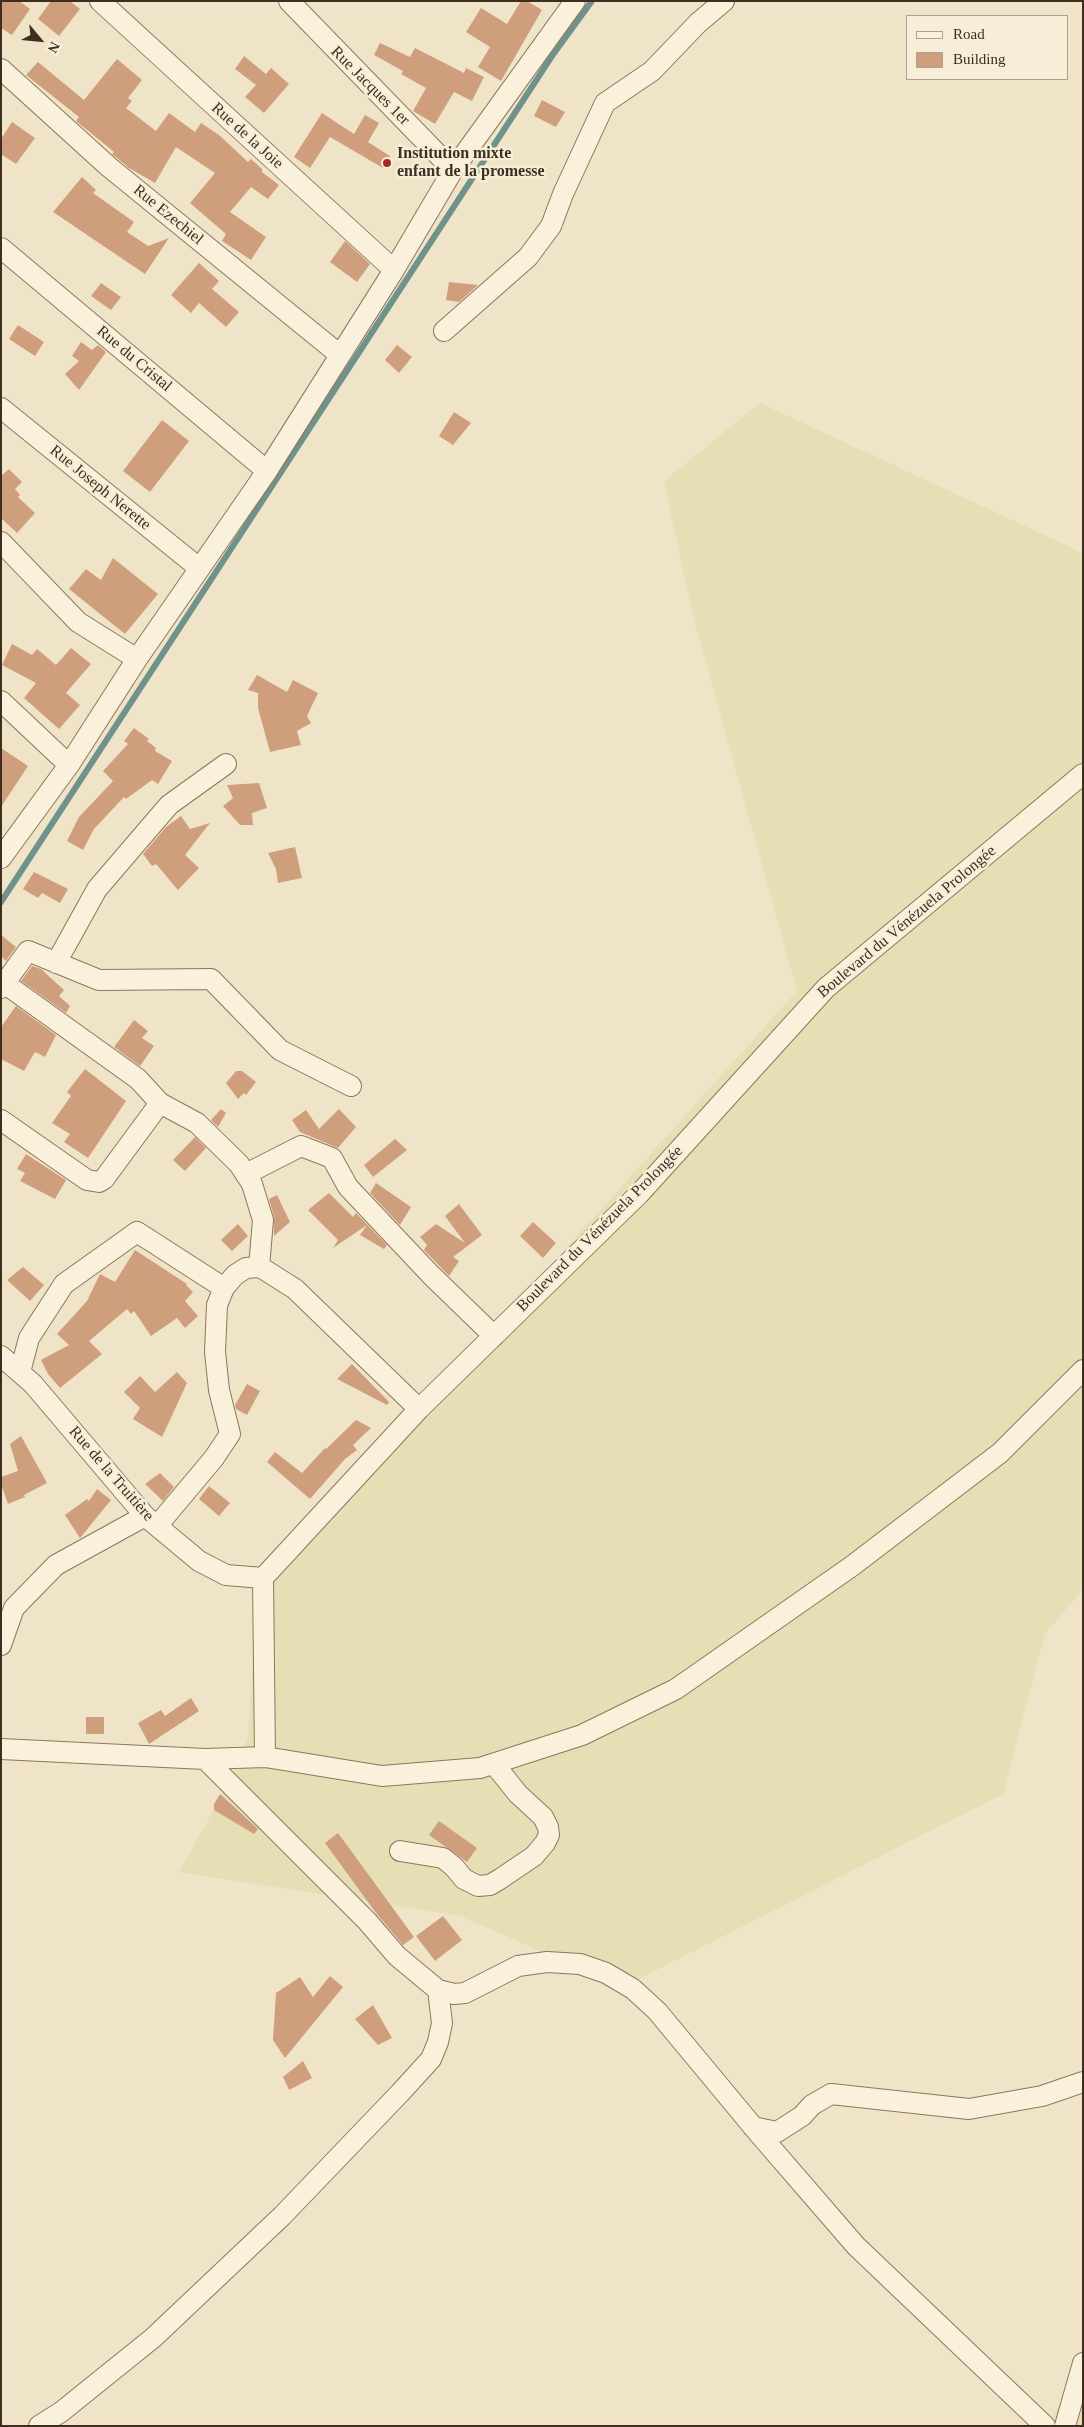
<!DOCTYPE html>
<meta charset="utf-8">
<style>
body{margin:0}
#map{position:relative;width:1084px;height:2427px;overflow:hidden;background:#f0e4c8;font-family:"Times New Roman",serif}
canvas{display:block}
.frame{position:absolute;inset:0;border:2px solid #3d2e20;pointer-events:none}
.legend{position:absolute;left:906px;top:15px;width:162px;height:65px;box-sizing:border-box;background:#f7eed8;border:1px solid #ada18e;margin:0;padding:6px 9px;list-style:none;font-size:15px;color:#3d2e20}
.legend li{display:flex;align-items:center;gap:10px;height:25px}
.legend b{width:25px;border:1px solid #ada18e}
.north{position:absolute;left:15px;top:15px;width:50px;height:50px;-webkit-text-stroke:4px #f7eed8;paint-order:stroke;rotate:118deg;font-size:14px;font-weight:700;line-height:20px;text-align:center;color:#3d2e20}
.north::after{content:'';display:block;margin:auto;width:18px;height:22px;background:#3d2e20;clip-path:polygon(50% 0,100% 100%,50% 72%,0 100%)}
</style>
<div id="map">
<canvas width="1084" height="2427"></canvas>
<div class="frame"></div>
<ul class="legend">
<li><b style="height:6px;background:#faf1dc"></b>Road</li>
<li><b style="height:14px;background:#cf9f7d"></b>Building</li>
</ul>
<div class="north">N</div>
</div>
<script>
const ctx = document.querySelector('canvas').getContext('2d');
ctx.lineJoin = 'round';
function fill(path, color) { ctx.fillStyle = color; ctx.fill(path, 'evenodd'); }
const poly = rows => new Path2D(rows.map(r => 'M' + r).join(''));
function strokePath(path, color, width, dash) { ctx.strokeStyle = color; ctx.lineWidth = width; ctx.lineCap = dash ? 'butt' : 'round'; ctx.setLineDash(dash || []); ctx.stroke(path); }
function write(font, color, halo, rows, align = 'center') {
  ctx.font = font + ' "Times New Roman",serif'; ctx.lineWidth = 5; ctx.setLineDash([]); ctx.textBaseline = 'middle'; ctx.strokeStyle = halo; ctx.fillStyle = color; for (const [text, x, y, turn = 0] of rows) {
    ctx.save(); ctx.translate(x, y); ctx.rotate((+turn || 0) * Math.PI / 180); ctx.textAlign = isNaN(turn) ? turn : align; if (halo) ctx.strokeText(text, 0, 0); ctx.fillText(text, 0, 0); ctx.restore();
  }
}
const farmland = poly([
 [760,403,1083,553,1083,1589,1045,1634,1003,1794,623,1987,460,1916,179,1872,227,1786,248,1739,258,1572,534,1284,797,991,692,612,664,481],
 [1083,2374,1083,2426,1054,2426,1055,2412]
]);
const stream = poly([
 [1,902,552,56,592,1]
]);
const building = poly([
 [1,1,19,1,30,9,12,35,1,28],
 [51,1,70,1,80,9,59,36,38,19],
 [521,1,527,1,542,10,501,81,478,67,490,47,466,32,481,8,507,24],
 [380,43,410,57,415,48,464,73,466,68,484,77,472,101,454,92,435,124,413,111,426,88,401,74,403,71,374,55],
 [244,56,266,74,271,68,289,84,264,113,245,97,256,85,235,69],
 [117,59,142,80,128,98,132,101,126,108,156,131,169,113,195,132,201,123,219,135,248,162,251,159,262,169,262,172,279,185,268,199,251,187,230,212,266,237,251,260,222,241,226,234,190,203,215,173,176,147,155,183,129,168,117,158,112,154,114,152,76,121,79,117,26,75,38,62,84,100],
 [542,100,565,112,556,127,534,116],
 [322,113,354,134,365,115,379,123,368,142,390,156,383,168,330,137,310,168,294,157],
 [12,122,35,138,16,164,1,154,1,139],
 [82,177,96,190,93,193,134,222,127,232,148,246,169,238,145,274,53,212],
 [345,241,370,264,357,282,330,262],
 [199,263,219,281,212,289,239,312,226,327,199,303,191,313,171,295],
 [449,282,478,285,459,302,446,300],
 [101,283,121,297,111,310,91,296],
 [18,325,44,342,35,356,9,339],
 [81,342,92,350,98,345,106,352,79,390,65,374,79,361,72,356],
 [397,345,412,357,399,373,385,360],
 [454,412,471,423,453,445,439,436],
 [162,420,189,441,150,492,123,471],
 [9,469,22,482,15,489,20,495,18,497,35,513,17,533,1,518,1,476],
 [113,558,158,594,125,634,69,589,86,569,101,580],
 [12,644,32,655,37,649,56,665,71,648,91,664,66,693,80,705,59,729,24,698,36,683,2,665],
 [257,675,287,692,293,680,318,693,307,716,311,723,297,731,301,745,270,752,258,708,258,693,248,690],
 [134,728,149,739,147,741,156,748,155,751,172,761,158,784,152,780,126,799,124,797,94,829,83,850,67,841,79,817,113,781,103,771,128,744,124,741],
 [1,748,28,766,1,807],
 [259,783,267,808,252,813,253,825,240,825,223,806,233,798,227,785],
 [181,816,190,829,210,823,185,855,199,868,178,890,156,864,152,866,143,854,166,827],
 [295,847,302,878,278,883,276,869,268,853],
 [34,872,68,889,60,903,42,893,38,898,23,889],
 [1,935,16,947,6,961,1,956],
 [32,966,41,969,64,990,59,996,70,1006,66,1013,21,981],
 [16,1006,56,1035,45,1057,35,1052,24,1071,1,1059,1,1027],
 [134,1020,148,1031,142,1038,154,1046,140,1066,114,1047],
 [85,1069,126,1101,88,1158,64,1142,70,1134,52,1123,71,1096,67,1092],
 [236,1071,242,1071,256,1082,246,1095,244,1093,238,1099,226,1083],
 [221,1109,226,1113,218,1127,211,1120],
 [339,1109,356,1127,338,1148,300,1132,292,1120,306,1110,319,1129],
 [195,1137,206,1148,185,1171,173,1160],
 [395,1139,407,1150,373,1177,364,1165],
 [26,1154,66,1180,55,1199,20,1181,25,1173,17,1169],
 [376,1183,411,1207,400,1225,370,1193],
 [329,1193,353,1217,356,1213,387,1245,384,1249,360,1235,367,1225,333,1248,338,1240,308,1210],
 [277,1195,290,1222,274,1236,274,1217,269,1199],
 [459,1204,482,1235,453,1257,459,1261,449,1276,424,1250,427,1245,420,1237,436,1224,465,1243,445,1216],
 [533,1222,556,1243,543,1258,520,1236],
 [238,1224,248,1236,232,1251,221,1240],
 [135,1250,187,1284,186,1285,193,1292,185,1301,198,1316,185,1328,177,1318,151,1336,134,1311,131,1314,127,1309,89,1341,102,1354,60,1388,48,1374,41,1360,69,1345,57,1334,87,1301,100,1274,115,1282],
 [23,1267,44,1285,30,1301,7,1280],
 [352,1364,389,1402,387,1405,337,1379],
 [177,1372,187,1383,162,1437,133,1419,140,1408,124,1392,140,1376,155,1392],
 [247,1384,260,1391,247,1415,236,1409,235,1405],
 [356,1420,371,1428,353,1445,357,1450,345,1459,310,1499,267,1462,275,1452,302,1473,325,1448,326,1449],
 [21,1436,47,1483,24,1495,25,1497,8,1504,1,1484,1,1477,18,1471,10,1444],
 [160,1473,174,1487,163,1501,145,1484],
 [209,1486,230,1503,219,1516,199,1499],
 [97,1489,111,1500,80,1538,65,1515,87,1499,89,1501],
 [191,1698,199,1711,149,1744,138,1723,161,1710,165,1716],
 [86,1717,104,1717,104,1734,86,1734],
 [220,1794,258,1829,254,1834,214,1810,214,1804],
 [439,1821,477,1848,467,1862,429,1835],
 [338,1833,414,1937,403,1945,376,1913,325,1843],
 [443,1916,462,1940,435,1961,416,1936],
 [330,1976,343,1987,285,2058,273,2040,276,1993,300,1977,313,1997],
 [373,2005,392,2038,378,2045,355,2019],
 [303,2061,312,2078,289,2090,283,2077]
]);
const minor = poly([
 [100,1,394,270],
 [289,1,453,170],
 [1,69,109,167,340,355],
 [1,248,267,471],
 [444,331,528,257,551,226,563,194,605,103,652,71,698,23,724,1],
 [1,408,199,568],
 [1,542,78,622,137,659],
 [1,701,69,765],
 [1,858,69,765,137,659,267,471,394,270,453,170,575,1],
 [56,963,97,889,169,805,226,764],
 [4,983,138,1079,160,1103,197,1123,239,1164,252,1184,263,1220,259,1267],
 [1,988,28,951,99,980,211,979,280,1050,351,1086],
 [1,1120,87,1180,99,1182,104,1179,160,1103],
 [246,1174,301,1146,332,1158,348,1187,431,1275,494,1336],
 [1,1356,33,1384,145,1516,199,1561,226,1575,263,1578],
 [20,1372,29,1338,64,1284,137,1232,224,1288],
 [157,1526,214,1458,230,1434,219,1390,215,1352,217,1305,224,1288,235,1275,246,1268,259,1267,265,1270,295,1289,419,1409],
 [1,1645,14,1608,56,1565,145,1516],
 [1,1749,205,1759,265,1757,382,1776,480,1768,582,1735,676,1689,852,1566,1000,1453,1083,1370],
 [265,1757,263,1578,419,1409,639,1194,826,988,1083,774],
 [205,1759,367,1921,397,1956,438,1990,454,1994,465,1993,518,1966,547,1962,580,1964,606,1973,633,1989,657,2011,760,2135,856,2246,1045,2426],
 [400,1851,443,1858,454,1867,464,1879,478,1886,490,1885,500,1879,534,1856,545,1843,549,1835,548,1827,543,1817,518,1794,494,1764],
 [753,2127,777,2132,802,2116,812,2105,831,2094,969,2109,1042,2096,1083,2082],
 [39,2426,61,2412,153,2338,282,2216,400,2093,431,2059,438,2042,442,2023,438,1990],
 [1065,2426,1083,2363]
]);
const markers = [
 [387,163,5,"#9e2a2b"]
];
const streetNames = [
 ["Rue Jacques 1er",370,86,45],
 ["Rue de la Joie",247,136,42],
 ["Rue Ezechiel",168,215,39],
 ["Rue du Cristal",134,359,40],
 ["Rue Joseph Nerette",100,488,39],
 ["Boulevard du Vénézuela Prolongée",907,922,-40],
 ["Boulevard du Vénézuela Prolongée",600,1229,-45],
 ["Rue de la Truitière",111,1474,49]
];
const poiNames = [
 ["Institution mixte",397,154],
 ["enfant de la promesse",397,172]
];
fill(farmland, '#e6deb5');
strokePath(stream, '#6f938a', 6);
fill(building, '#cf9f7d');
strokePath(minor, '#8d765c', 22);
strokePath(minor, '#faf1dc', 20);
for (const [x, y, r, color] of markers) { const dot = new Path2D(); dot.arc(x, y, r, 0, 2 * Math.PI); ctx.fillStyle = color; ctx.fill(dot); strokePath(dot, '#f7eed8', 2); }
write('16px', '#3d2e20', '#f7eed8', streetNames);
write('bold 16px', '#3d2e20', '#f7eed8', poiNames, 'left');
</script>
